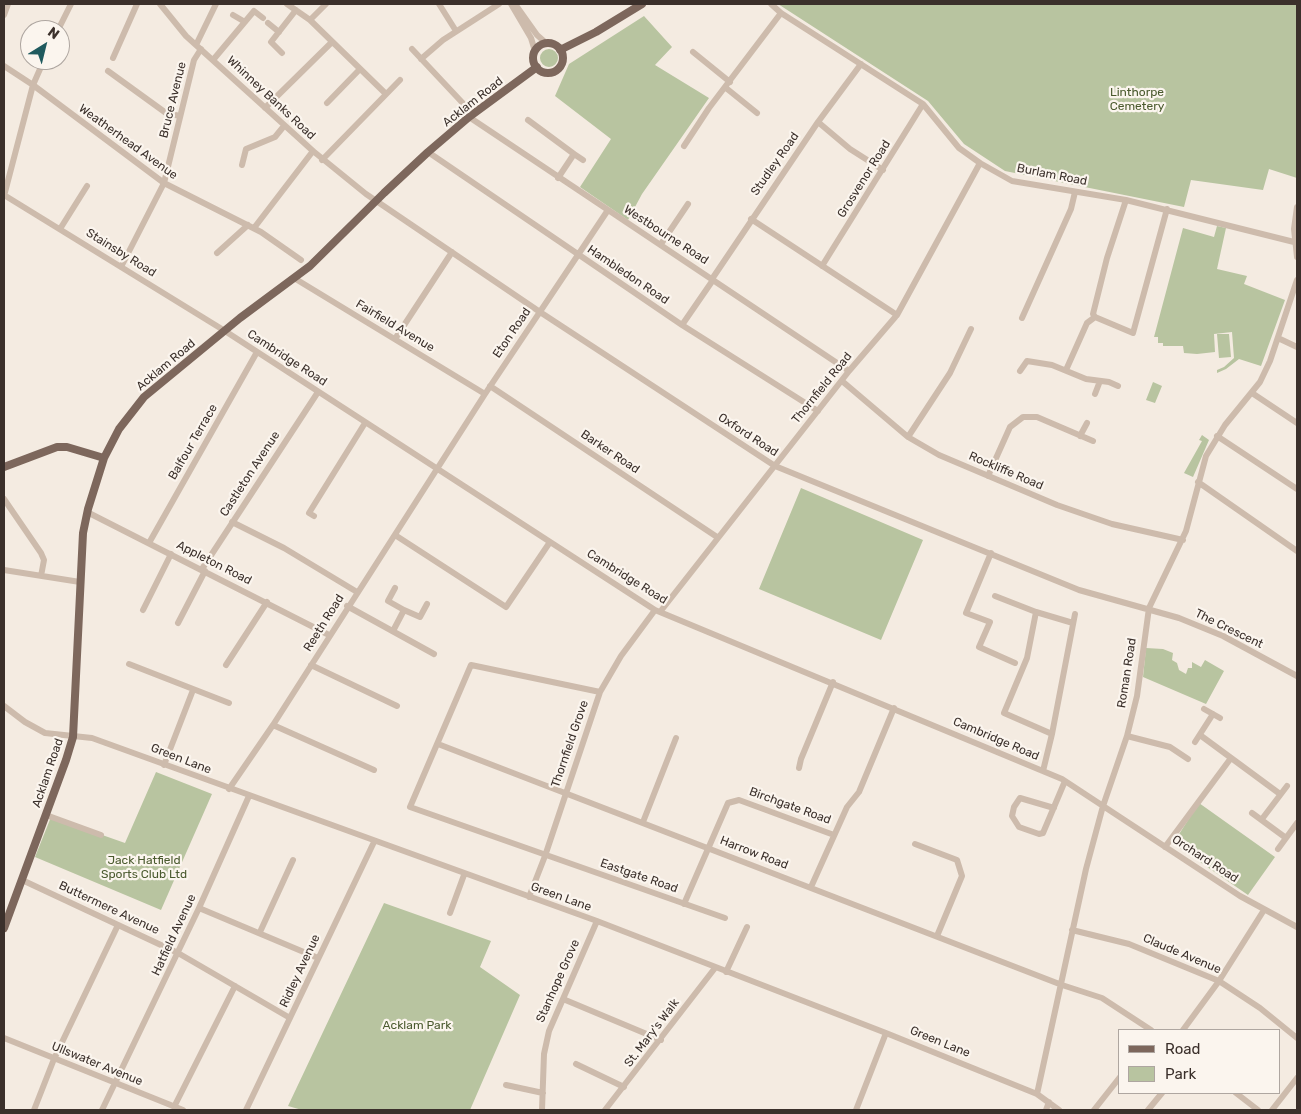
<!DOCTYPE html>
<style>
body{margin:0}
#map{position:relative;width:1301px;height:1114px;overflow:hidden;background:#f4ebe1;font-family:Rubik,sans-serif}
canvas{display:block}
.frame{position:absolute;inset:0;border:5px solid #3b302b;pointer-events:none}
.legend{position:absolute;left:1118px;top:1029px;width:162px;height:65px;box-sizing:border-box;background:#fbf5ee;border:1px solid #aea6a0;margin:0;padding:6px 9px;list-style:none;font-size:15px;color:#3b302b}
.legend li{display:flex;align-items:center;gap:10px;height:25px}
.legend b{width:25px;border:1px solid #aea6a0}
.north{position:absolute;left:20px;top:20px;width:50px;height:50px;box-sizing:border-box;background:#fbf5ee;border:1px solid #aea6a0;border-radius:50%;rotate:36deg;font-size:14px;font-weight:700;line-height:20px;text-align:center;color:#3b302b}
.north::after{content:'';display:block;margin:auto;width:18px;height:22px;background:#1f5a5e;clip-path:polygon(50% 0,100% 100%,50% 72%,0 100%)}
</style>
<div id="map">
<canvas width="1301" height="1114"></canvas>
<div class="frame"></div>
<ul class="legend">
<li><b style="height:6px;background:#7d675c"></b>Road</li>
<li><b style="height:14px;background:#b8c4a0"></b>Park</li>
</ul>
<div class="north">N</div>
</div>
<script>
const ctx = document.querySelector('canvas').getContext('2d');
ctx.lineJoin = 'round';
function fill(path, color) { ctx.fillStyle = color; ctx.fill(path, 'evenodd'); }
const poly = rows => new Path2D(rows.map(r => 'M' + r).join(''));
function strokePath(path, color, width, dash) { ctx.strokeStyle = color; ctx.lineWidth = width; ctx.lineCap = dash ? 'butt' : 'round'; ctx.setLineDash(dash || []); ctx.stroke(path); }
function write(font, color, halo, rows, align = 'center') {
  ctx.font = font + ' Rubik,sans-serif'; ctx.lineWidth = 4.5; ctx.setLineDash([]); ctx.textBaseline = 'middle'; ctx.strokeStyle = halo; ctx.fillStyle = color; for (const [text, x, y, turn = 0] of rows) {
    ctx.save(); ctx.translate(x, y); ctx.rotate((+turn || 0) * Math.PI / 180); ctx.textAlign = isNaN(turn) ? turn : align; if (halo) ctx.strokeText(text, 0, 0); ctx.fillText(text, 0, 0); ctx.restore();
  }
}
const green = poly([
 [778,4,1297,4,1297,178,1269,169,1263,190,1191,180,1184,207,1005,171,964,144,928,101],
 [644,16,672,47,655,65,709,98,642,194,628,220,580,187,611,139,555,96,569,64],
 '540 58a9 9 0 1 1 18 0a9 9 0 1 1-18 0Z',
 [1217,226,1226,228,1217,269,1247,276,1244,284,1285,300,1261,366,1239,359,1226,369,1217,373,1217,370,1224,367,1234,358,1232,332,1214,334,1215,352,1197,354,1184,353,1183,346,1163,346,1163,343,1158,343,1158,337,1154,337,1183,228,1214,237],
 [1217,334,1229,334,1231,357,1219,358],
 [1153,382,1162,386,1155,403,1146,400],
 [1202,435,1209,440,1193,477,1184,473,1202,441,1199,440],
 [801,488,923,540,881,640,759,589],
 [1146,648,1163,649,1173,653,1172,660,1177,663,1179,670,1186,674,1188,668,1192,668,1192,662,1201,667,1205,660,1224,671,1206,704,1143,677],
 [156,772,212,794,161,910,35,857,51,817,125,843],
 [1199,803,1275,857,1248,895,1178,847,1174,842],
 [384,903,491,941,480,967,520,995,470,1110,302,1110,288,1106]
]);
const minor = poly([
 [160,4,186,36,313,151,366,194,540,312,775,466,1079,590,1179,618,1223,636,1297,676],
 [287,4,310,20,386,94],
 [439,4,456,31],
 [511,4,531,38,535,51],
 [515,4,537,35,546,43],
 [771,4,781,13,923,104,959,148,980,163,1012,181,1126,200,1294,242],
 [4,15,8,4],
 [233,15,245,22],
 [310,20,326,4],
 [268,23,279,32],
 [58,30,71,4],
 [196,45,216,4],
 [412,49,473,114],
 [693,52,730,82],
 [282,53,271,42,296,10],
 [113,58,137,4],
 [421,59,443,40,499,4],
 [213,60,254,11,263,18],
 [4,66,33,85,164,183,261,232,301,260],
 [108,71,166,113,180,116],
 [726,88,757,113],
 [327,103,360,69],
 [265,108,332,42],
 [469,117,849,371],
 [528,120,574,154,558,178],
 [818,122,850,149,883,170],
 [684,146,709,108,781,13],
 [428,152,682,325,818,411],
 [574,154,583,160],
 [322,160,400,80],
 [242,165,246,149,275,137,284,126],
 [4,195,225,331,655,610,1062,779,1240,896,1297,927],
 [4,196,33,85,44,60],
 [1297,207,1294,229,1297,257],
 [751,219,897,315],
 [254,228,313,151],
 [60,229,87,186],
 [661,244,688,204],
 [217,253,248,225],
 [822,266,923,104],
 [121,267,164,183,194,60,201,49],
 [294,278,485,394],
 [712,279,818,122,861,64],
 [1095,317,1133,333,1167,209],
 [1095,317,1093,314,1107,258,1126,200],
 [1022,318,1071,209,1075,192],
 [682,325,713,280],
 [1278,338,1297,347],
 [395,339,452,252],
 [1066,370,1087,323,1095,317],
 [1020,371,1027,361,1052,365,1086,379,1109,382,1118,386],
 [842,381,908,437,939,455,1057,505,1112,524,1183,540],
 [490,386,717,537],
 [1252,393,1297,423],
 [1095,394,1100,381],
 [1080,436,1087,423],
 [1217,436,1297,489],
 [908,437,950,373,971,329],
 [988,476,1010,427,1023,417,1037,417,1093,441],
 [1198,482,1297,551],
 [4,499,41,553,44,560,41,576],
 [87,512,329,635],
 [314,516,309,513,365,423],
 [232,522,284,548,357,592],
 [395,535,506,607,550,542],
 [149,543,257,352],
 [991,553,966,613,990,622,979,647,1015,663],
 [202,569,318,392],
 [4,570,80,582],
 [395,588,388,601,404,610,420,617,427,604],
 [995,596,1036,612,1027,658,1004,713,1052,734],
 [347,606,434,654],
 [143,610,171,554],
 [660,612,849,371,897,315,980,163],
 [1036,612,1073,623],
 [178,623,205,571],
 [393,631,404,610],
 [129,664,229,703],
 [226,665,267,602],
 [311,665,397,706],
 [600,692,471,665,410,807,725,918],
 [4,706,25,722,45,733,92,738,597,921,886,1033,1037,1094,1059,1110],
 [1204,709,1220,718],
 [273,725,374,770],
 [1200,735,1280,794],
 [1127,736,1170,747,1188,759],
 [1195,742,1213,714],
 [438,744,1062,985,1102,998,1151,1030],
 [164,765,193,690],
 [799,768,801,759,833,682],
 [1043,771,1052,734,1075,614],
 [229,789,273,725,485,394,608,210],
 [1054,808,1020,798,1014,807,1012,816,1019,827,1039,834,1043,833,1065,781],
 [1252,813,1286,838],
 [46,815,101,835],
 [1262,819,1287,786],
 [643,822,676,738],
 [915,844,957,860,962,876,937,936],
 [1165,847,1231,758],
 [1278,849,1297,823],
 [22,880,178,953,290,1018],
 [811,887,847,807,859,792,894,708],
 [529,897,545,856,600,692,621,656,655,610],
 [684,904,728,803,739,800,834,835],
 [199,908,318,958],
 [450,913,464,875],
 [1072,930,1129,944,1219,981,1260,1008,1297,1038],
 [260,932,293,860],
 [726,972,747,927],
 [563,999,661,1040],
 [1183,1030,1219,981,1264,910],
 [4,1038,183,1110],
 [576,1064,624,1087],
 [506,1085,543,1093],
 [1236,1093,1258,1110],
 [1037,1094,1086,869,1103,806,1127,736,1137,696,1149,608,1186,531,1206,456,1225,425,1260,382,1270,361,1297,280],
 [174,1107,235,986],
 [34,1110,54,1059,118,925],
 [102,1110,199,908,249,796],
 [246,1110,374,842],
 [542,1110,544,1054,549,1031,597,921],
 [605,1110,715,968],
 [856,1110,886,1033],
 [1046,1110,1049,1102],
 [1094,1110,1120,1077],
 [1148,1110,1162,1093],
 [1272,1110,1297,1078]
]);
const major = poly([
 '533 58a15 15 0 1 1 30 0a15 15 0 1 1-30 0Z',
 [560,50,596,32,642,4],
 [4,467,57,447,67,447,104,458],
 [4,928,66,760,73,737,83,533,88,509,104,458,119,429,144,397,240,318,310,266,384,193,428,152,469,117,537,67]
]);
const parkNames = [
 ["Linthorpe",1137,93],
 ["Cemetery",1137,107],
 ["Jack Hatfield",144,861],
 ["Sports Club Ltd",144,875],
 ["Acklam Park",417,1026]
];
const streetNames = [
 ["Whinney Banks Road",271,98,43],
 ["Bruce Avenue",173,100,-76],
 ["Acklam Road",473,102,-38],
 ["Weatherhead Avenue",128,142,36],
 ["Studley Road",775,164,-55],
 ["Burlam Road",1052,175,11],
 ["Grosvenor Road",864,179,-58],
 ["Westbourne Road",666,235,33],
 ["Stainsby Road",121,253,32],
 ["Hambledon Road",628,275,34],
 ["Fairfield Avenue",395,326,31],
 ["Eton Road",512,333,-56],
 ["Cambridge Road",287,358,33],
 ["Acklam Road",166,365,-40],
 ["Thornfield Road",822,388,-51],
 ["Oxford Road",748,435,33],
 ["Balfour Terrace",193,442,-60],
 ["Barker Road",610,452,34],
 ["Rockliffe Road",1006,471,23],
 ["Castleton Avenue",250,474,-57],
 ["Appleton Road",214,563,27],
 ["Cambridge Road",627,577,32],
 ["Reeth Road",324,623,-58],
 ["The Crescent",1229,629,26],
 ["Roman Road",1127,673,-81],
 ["Cambridge Road",996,739,23],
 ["Thornfield Grove",570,744,-71],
 ["Green Lane",181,759,21],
 ["Acklam Road",48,773,-71],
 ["Birchgate Road",790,806,20],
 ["Harrow Road",754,853,21],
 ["Orchard Road",1205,859,33],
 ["Eastgate Road",639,876,19],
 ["Green Lane",561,897,20],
 ["Buttermere Avenue",109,908,25],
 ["Hatfield Avenue",174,935,-65],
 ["Claude Avenue",1182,954,23],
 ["Ridley Avenue",300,971,-65],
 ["Stanhope Grove",558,981,-66],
 ["St. Mary's Walk",652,1033,-53],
 ["Green Lane",940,1042,22],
 ["Ullswater Avenue",97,1064,22]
];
fill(green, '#b8c4a0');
strokePath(minor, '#cdbbac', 6);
strokePath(major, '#7d675c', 8);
write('12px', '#4a5a2e', '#fbf5ee', parkNames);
write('12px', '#3b302b', '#fbf5ee', streetNames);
</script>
